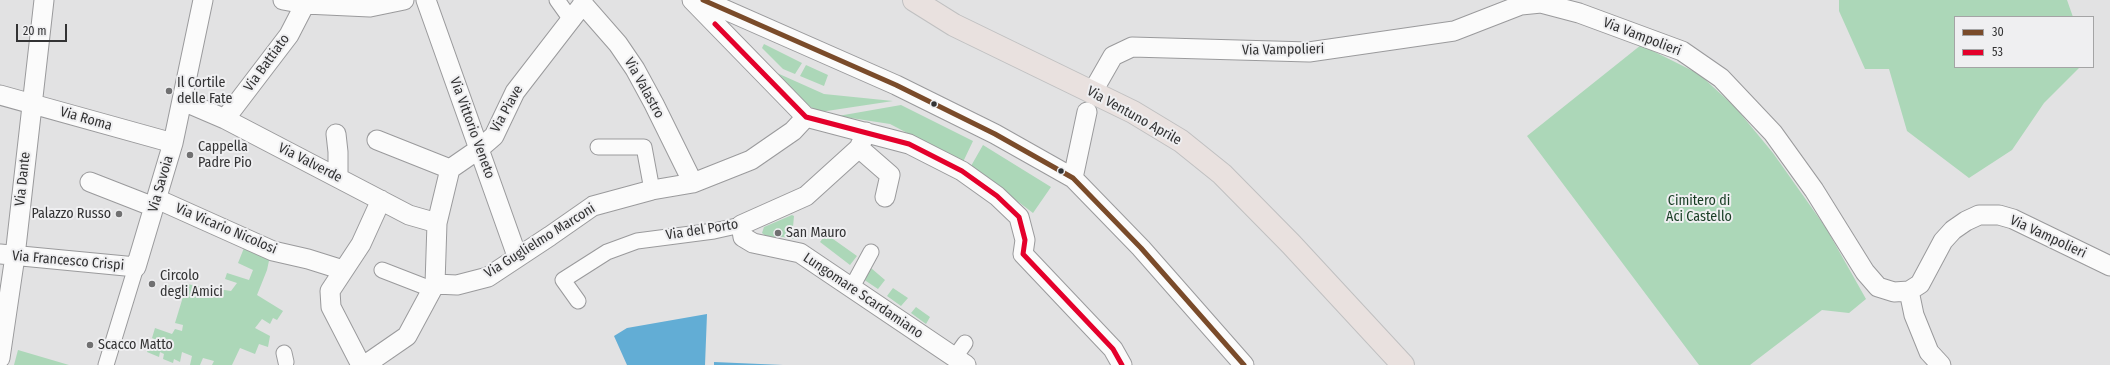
<!DOCTYPE html>
<style>
body{margin:0}
#map{position:relative;width:2110px;height:365px;overflow:hidden;background:#e2e2e3;font-family:"Fira Sans Condensed",sans-serif}
canvas{display:block}
.legend{position:absolute;left:1954px;top:16px;width:140px;height:52px;box-sizing:border-box;background:#efeff1;border:1px solid #a4a4a5;margin:0;padding:5px 7px;list-style:none;font-size:12px;color:#333334}
.legend li{display:flex;align-items:center;gap:8px;height:20px}
.legend b{width:20px;border:1px solid #a4a4a5}
.scale{position:absolute;left:16px;top:24px;width:51px;height:18px;box-sizing:border-box;border:2px solid #333334;border-top:0;padding-left:5px;font-size:12px;line-height:14px;white-space:nowrap;color:#333334;-webkit-text-stroke:3px #efeff1;paint-order:stroke}
</style>
<div id="map">
<canvas width="2110" height="365"></canvas>
<ul class="legend">
<li><b style="height:5px;background:#7a4b2a"></b>30</li>
<li><b style="height:5px;background:#e4002b"></b>53</li>
</ul>
<div class="scale">20 m</div>
</div>
<script>
const ctx = document.querySelector('canvas').getContext('2d');
ctx.lineJoin = 'round';
function fill(path, color) { ctx.fillStyle = color; ctx.fill(path, 'evenodd'); }
const poly = rows => new Path2D(rows.map(r => 'M' + r).join(''));
function strokePath(path, color, width, dash) { ctx.strokeStyle = color; ctx.lineWidth = width; ctx.lineCap = dash ? 'butt' : 'round'; ctx.setLineDash(dash || []); ctx.stroke(path); }
function write(font, color, halo, rows, align = 'center') {
  ctx.font = font + ' "Fira Sans Condensed",sans-serif'; ctx.lineWidth = 4; ctx.setLineDash([]); ctx.textBaseline = 'middle'; ctx.strokeStyle = halo; ctx.fillStyle = color; for (const [text, x, y, turn = 0] of rows) {
    ctx.save(); ctx.translate(x, y); ctx.rotate((+turn || 0) * Math.PI / 180); ctx.textAlign = isNaN(turn) ? turn : align; if (halo) ctx.strokeText(text, 0, 0); ctx.fillText(text, 0, 0); ctx.restore();
  }
}
const green = poly([
 [1839,0,2067,0,2073,17,1955,17,1955,67,2080,67,2044,103,2012,150,1969,178,1907,131,1889,69,1865,69,1839,11],
 [764,44,802,63,795,74,783,69,762,48],
 [1641,45,1699,74,1735,107,1773,153,1826,228,1866,299,1849,313,1822,310,1750,365,1699,365,1527,136],
 [806,65,828,75,824,86,800,76],
 [777,73,824,94,893,101,820,112,809,106],
 [901,105,973,141,963,162,890,124,838,116],
 [983,145,1051,187,1033,213,971,166],
 [792,215,794,216,793,227,796,239,783,237,767,237,762,233,764,227],
 [826,234,857,256,850,265,820,242],
 [246,243,270,256,267,270,257,295,283,311,277,320,273,318,270,324,262,319,255,328,270,336,268,347,259,344,255,354,240,348,232,365,212,365,214,361,203,358,200,365,190,365,192,356,182,352,180,362,174,359,173,363,163,359,164,354,160,352,159,357,147,352,149,346,158,350,161,342,152,338,155,328,172,334,175,329,182,331,183,325,175,323,182,300,162,293,164,284,184,291,186,284,231,291,237,283,225,279,227,273,249,280,253,270,238,263],
 [871,268,885,280,878,289,863,279],
 [893,288,908,298,901,306,887,296],
 [916,307,930,317,926,324,911,313],
 [18,350,69,365,14,365]
]);
const water = poly([
 [707,314,705,365,627,365,614,336,627,328],
 [714,362,783,365,714,365]
]);
const pedestrian = poly([
 [557,0,572,21],
 [598,147,644,147,652,190],
 [382,270,431,289],
 [852,287,871,252],
 [578,301,563,280,607,252,637,241,714,231,741,225],
 [284,353,286,362],
 [955,357,965,343],
 [106,365,136,267]
]);
const minor = poly([
 [283,0,305,4,370,7,404,0],
 [426,0,517,256],
 [583,0,583,4,618,44,635,69,654,104,693,183],
 [692,0,806,117,909,144,962,171,997,196,1019,217,1025,240,1023,254,1113,349,1122,365],
 [703,0,896,85,995,134,1073,178,1141,248,1244,365],
 [1093,91,1113,56,1132,47,1309,52,1454,31,1521,5,1541,3,1579,13,1682,51,1721,78,1773,133,1814,190,1865,272,1878,287,1894,292,1909,291,1920,284,1943,241,1953,230,1966,221,1979,215,1999,215,2013,219,2110,266],
 [0,95,173,143],
 [183,101,225,119,409,215,437,223],
 [225,119,289,35,305,4],
 [866,132,859,148,806,196,741,225,743,237,753,243,800,253,966,365],
 [336,134,338,152,338,177],
 [377,140,450,169],
 [859,148,890,175,885,197],
 [1073,178,1087,112],
 [90,182,154,207],
 [157,199,273,251,308,259,343,270],
 [0,254,136,267,173,143,203,0],
 [435,284,437,223,450,169,479,149,494,136,515,92,583,4],
 [1909,291,1914,315,1929,352,1941,365],
 [0,358,15,256,44,0],
 [361,365,331,307,330,291,361,244,381,200],
 [365,365,407,336,435,284,457,285,488,277,550,236,593,206,652,190,693,183,751,160,793,131,806,117]
]);
const primary = poly([
 [914,0,954,25,1133,112,1181,141,1222,174,1291,244,1403,365]
]);
const bus1 = poly([
 [703,0,896,85,995,134,1073,178,1141,248,1244,365]
]);
const bus2 = poly([
 [715,24,806,117,909,144,962,171,997,196,1019,217,1025,240,1023,254,1113,349,1122,365]
]);
const markers = [
 [169,91,4,"#707071"],
 [934,104,3.5,"#333334"],
 [190,155,4,"#707071"],
 [1061,171,3.5,"#333334"],
 [119,214,4,"#707071"],
 [778,233,4,"#707071"],
 [152,284,4,"#707071"],
 [90,345,4,"#707071"]
];
const streetNames = [
 ["Via Vampolieri",1642,37,21],
 ["Via Vampolieri",1283,50,-1],
 ["Via Battiato",267,63,-54],
 ["Via Valastro",644,88,61],
 ["Via Piave",507,109,-61],
 ["Via Ventuno Aprile",1134,116,29],
 ["Via Roma",86,119,16],
 ["Via Vittorio Veneto",472,128,70],
 ["Via Valverde",310,163,27],
 ["Via Dante",23,179,-84],
 ["Via Savoia",161,184,-74],
 ["Via Vicario Nicolosi",226,229,23],
 ["Via del Porto",702,230,-9],
 ["Via Vampolieri",2048,237,25],
 ["Via Guglielmo Marconi",540,241,-32],
 ["Via Francesco Crispi",68,261,5],
 ["Lungomare Scardamiano",863,296,34]
];
const poiNames = [
 ["Il Cortile",177,83],
 ["delle Fate",177,99],
 ["Cappella",198,147],
 ["Padre Pio",198,163],
 ["Palazzo Russo",111,214,"right"],
 ["San Mauro",786,233],
 ["Circolo",160,276],
 ["degli Amici",160,292],
 ["Scacco Matto",98,345]
];
const parkNames = [
 ["Cimitero di",1699,201],
 ["Aci Castello",1699,217]
];
fill(green, '#acd7b8');
fill(water, '#62add5');
strokePath(pedestrian, '#9a9a9c', 17);
strokePath(minor, '#9a9a9c', 21);
strokePath(primary, '#c0c0c1', 24);
strokePath(pedestrian, '#fbfbfb', 15);
strokePath(minor, '#fbfbfb', 19);
strokePath(primary, '#e9e1df', 22);
strokePath(bus1, '#7a4b2a', 5);
strokePath(bus2, '#e4002b', 5);
for (const [x, y, r, color] of markers) { const dot = new Path2D(); dot.arc(x, y, r, 0, 2 * Math.PI); ctx.fillStyle = color; ctx.fill(dot); strokePath(dot, '#efeff1', 1.5); }
write('14px', '#333334', '#efeff1', streetNames);
write('14px', '#333334', '#efeff1', poiNames, 'left');
write('14px', '#173c23', '#efeff1', parkNames);
</script>
